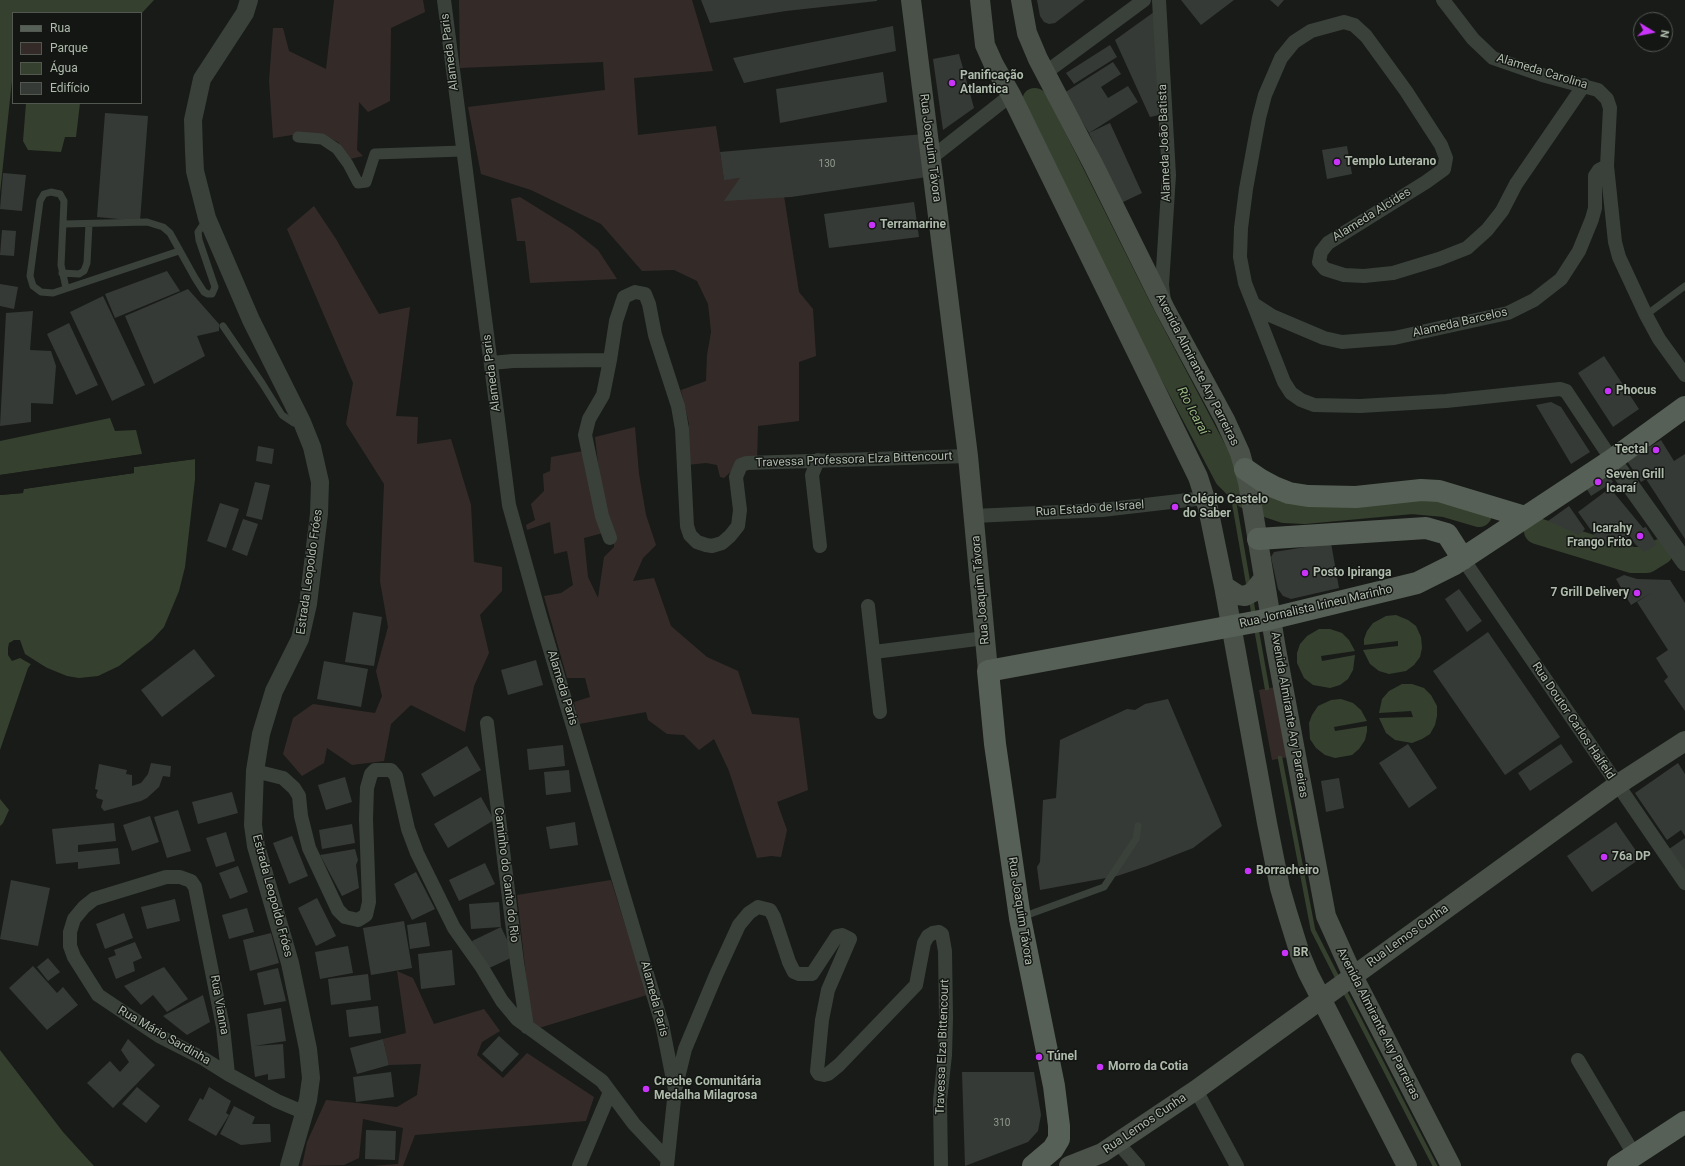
<!DOCTYPE html>
<meta charset="utf-8">
<style>
body{margin:0}
#map{position:relative;width:1685px;height:1166px;overflow:hidden;background:#191b19;font-family:Roboto,sans-serif}
canvas{display:block}
.legend{position:absolute;left:12px;top:12px;width:130px;height:92px;box-sizing:border-box;background:#141614;border:1px solid #525850;margin:0;padding:5px 7px;list-style:none;font-size:12px;color:#aebbab}
.legend li{display:flex;align-items:center;gap:8px;height:20px}
.legend b{width:20px;border:1px solid #525850}
.north{position:absolute;left:1633px;top:12px;width:40px;height:40px;box-sizing:border-box;background:#141614;border:1px solid #525850;border-radius:50%;rotate:100deg;font-size:11px;font-weight:700;line-height:16px;text-align:center;color:#aebbab}
.north::after{content:'';display:block;margin:auto;width:14px;height:18px;background:#ca33f9;clip-path:polygon(50% 0,100% 100%,50% 72%,0 100%)}
</style>
<div id="map">
<canvas width="1685" height="1166"></canvas>
<ul class="legend">
<li><b style="height:5px;background:#576056"></b>Rua</li>
<li><b style="height:11px;background:#342b29"></b>Parque</li>
<li><b style="height:11px;background:#36402e"></b>Água</li>
<li><b style="height:11px;background:#363a36"></b>Edifício</li>
</ul>
<div class="north">N</div>
</div>
<script>
const ctx = document.querySelector('canvas').getContext('2d');
ctx.lineJoin = 'round';
function fill(path, color) { ctx.fillStyle = color; ctx.fill(path, 'evenodd'); }
const poly = rows => new Path2D(rows.map(r => 'M' + r).join(''));
function strokePath(path, color, width, dash) { ctx.strokeStyle = color; ctx.lineWidth = width; ctx.lineCap = dash ? 'butt' : 'round'; ctx.setLineDash(dash || []); ctx.stroke(path); }
function write(font, color, halo, rows, align = 'center') {
  ctx.font = font + ' Roboto,sans-serif'; ctx.lineWidth = 3; ctx.setLineDash([]); ctx.textBaseline = 'middle'; ctx.strokeStyle = halo; ctx.fillStyle = color; for (const [text, x, y, turn = 0] of rows) {
    ctx.save(); ctx.translate(x, y); ctx.rotate((+turn || 0) * Math.PI / 180); ctx.textAlign = isNaN(turn) ? turn : align; if (halo) ctx.strokeText(text, 0, 0); ctx.fillText(text, 0, 0); ctx.restore();
  }
}
const green = poly([
 [334,0,423,0,425,12,391,28,390,101,368,112,359,102,357,150,363,156,350,159,338,142,324,136,305,133,273,138,269,81,273,28,283,28,289,51,326,69],
 [459,0,692,0,713,71,634,78,638,135,716,126,724,179,740,178,784,196,799,292,813,309,816,356,799,362,799,421,758,426,757,463,736,467,724,478,720,477,717,465,706,463,687,465,686,445,689,424,681,390,706,381,707,355,711,332,708,304,697,281,674,270,642,271,601,224,531,190,481,174,468,107,605,90,603,62,460,68],
 [520,197,573,230,598,250,617,279,530,283,525,241,517,241,511,199],
 [314,206,336,239,379,314,410,307,396,416,418,417,417,444,451,439,471,505,474,562,502,567,502,591,480,615,489,653,474,686,465,732,411,705,391,724,384,761,352,765,327,748,324,763,302,776,283,754,293,718,313,704,375,713,382,696,376,671,388,627,380,581,384,484,346,424,353,383,287,229],
 [635,427,639,474,646,515,656,545,643,558,633,581,654,578,671,626,707,657,738,671,752,714,799,718,808,790,777,802,787,830,781,857,771,856,757,858,729,771,714,739,699,750,684,735,667,734,648,720,646,712,579,724,574,702,590,697,585,678,567,678,544,596,561,593,573,585,567,551,554,554,550,522,527,530,526,525,535,520,531,504,544,491,543,474,550,471,551,457,583,451,603,533,584,538,588,577,598,598,604,557,614,547,614,533,603,506,595,437],
 [1275,687,1288,757,1272,760,1259,690],
 [611,880,647,995,539,1028,531,1020,517,895],
 [397,971,413,978,434,1024,484,1009,500,1031,482,1042,477,1055,503,1078,527,1053,594,1097,586,1121,415,1135,403,1166,372,1166,398,1164,403,1128,363,1119,359,1158,344,1165,302,1166,307,1142,326,1100,397,1107,417,1095,421,1064,389,1065,383,1039,406,1033]
]);
const water = poly([
 [0,0,154,0,141,14,13,13,13,71,0,193],
 [26,103,80,103,76,137,65,137,61,152,28,150,23,141],
 [110,418,115,431,136,430,142,454,0,475,0,441],
 [195,459,195,479,185,567,179,591,164,627,152,640,119,666,98,676,79,678,67,676,40,665,31,664,28,668,0,750,0,495,23,493,23,489,134,473,134,467],
 [1396,615,1408,620,1416,626,1421,637,1422,648,1420,657,1414,665,1406,671,1389,674,1379,671,1370,664,1363,650,1398,646,1398,641,1364,645,1364,639,1367,631,1373,623,1386,616],
 [1319,629,1330,629,1342,633,1349,640,1355,651,1321,656,1322,661,1355,655,1353,670,1348,679,1340,685,1330,688,1313,685,1304,678,1297,663,1297,653,1300,644,1307,636],
 [1402,684,1412,684,1424,688,1431,695,1437,706,1437,716,1435,725,1430,734,1422,739,1412,743,1395,740,1386,733,1379,718,1413,717,1411,711,1379,713,1382,699,1389,691],
 [1341,699,1353,703,1361,710,1367,721,1334,727,1335,731,1367,726,1367,731,1365,740,1359,749,1352,755,1335,758,1325,755,1316,748,1310,739,1309,723,1312,715,1318,706,1331,700],
 [0,799,9,810,3,823,0,826],
 [0,1050,63,1132,94,1166,0,1166]
]);
const pier = poly([
 [144,454,143,456,0,477,0,475],
 [195,457,195,459,134,467,134,473,24,489,23,493,0,495,0,493,21,491,23,487,132,471,133,465],
 [14,640,20,640,25,654,47,668,34,666,20,658,12,661,8,655,8,648,9,643]
]);
const stream = poly([
 [1227,476,1234,502,1249,588],
 [1251,599,1254,616],
 [1256,627,1267,688],
 [1280,758,1313,930,1339,981],
 [1344,990,1435,1166]
]);
const river = poly([
 [1035,101,1142,315,1227,476,1247,496,1263,503,1284,510,1304,511,1412,501,1445,504,1479,514],
 [1537,531,1632,560,1647,560,1660,552]
]);
const building = poly([
 [701,0,877,0,877,1,786,11,710,23],
 [1037,0,1085,0,1055,23,1049,24,1044,22,1040,16],
 [1181,0,1234,0,1201,25],
 [1270,0,1284,0,1278,7],
 [1154,12,1159,115,1150,117,1115,40],
 [893,26,896,51,744,83,733,58],
 [1110,45,1117,57,1074,84,1066,73],
 [959,54,974,108,943,130,933,59],
 [1113,62,1121,74,1101,87,1108,98,1128,86,1138,102,1089,133,1110,123,1142,193,1121,203,1089,133,1064,93],
 [883,72,887,102,780,123,776,89],
 [105,113,148,116,140,221,97,217],
 [924,134,934,176,791,197,724,201,740,178,724,180,720,152],
 [1347,146,1352,174,1327,179,1322,150],
 [3,173,26,175,22,211,0,209],
 [914,202,919,237,829,248,824,214],
 [2,230,16,231,14,256,0,255],
 [167,271,180,291,115,318,105,294],
 [0,284,18,287,14,309,0,306],
 [188,289,219,324,219,331,197,336,205,356,154,384,125,316],
 [103,296,145,385,112,401,70,312],
 [33,311,30,350,51,351,56,366,53,404,31,403,31,422,0,426,6,313],
 [69,323,98,385,76,395,47,334],
 [1604,356,1639,409,1613,427,1578,373],
 [1551,402,1561,407,1590,452,1571,464,1536,405],
 [1661,440,1674,461,1685,454,1685,539,1646,479,1641,482,1627,461],
 [258,446,274,449,272,464,256,461],
 [1605,469,1613,482,1591,496,1583,483],
 [255,482,270,485,262,520,246,516],
 [1610,488,1643,528,1646,527,1657,545,1644,552,1635,544,1630,536,1611,546,1598,540,1578,512],
 [220,503,239,509,226,548,207,541],
 [1569,506,1585,529,1579,535,1548,521],
 [243,519,258,524,247,556,232,550],
 [1331,543,1339,588,1291,599,1283,596,1278,589,1271,557,1274,552],
 [1624,575,1637,579,1670,580,1685,603,1685,711,1664,681,1668,677,1656,658,1668,650,1637,602,1651,593,1631,605,1616,579],
 [1459,589,1482,621,1467,632,1445,599],
 [353,612,382,617,374,666,345,662],
 [1488,632,1560,737,1505,775,1433,671],
 [194,649,215,676,162,717,141,690],
 [536,660,543,685,508,695,501,670],
 [324,661,368,669,361,707,317,699],
 [1168,699,1222,826,1193,848,1147,866,1117,876,1040,890,1037,867,1040,862,1043,800,1056,798,1060,740,1127,709,1135,710,1145,704],
 [1408,744,1437,788,1409,808,1379,763],
 [1561,744,1573,762,1530,791,1518,773],
 [563,745,565,766,529,770,527,749],
 [467,746,481,770,434,797,421,774],
 [151,763,171,766,170,777,163,776,159,787,147,798,141,801,104,811,101,807,103,800,97,798,96,795,98,790,95,789,99,764,127,770,126,774,132,775,132,786,141,783,148,774],
 [1678,763,1685,774,1685,836,1681,830,1667,840,1635,793],
 [569,770,571,792,546,795,544,772],
 [345,777,352,802,326,810,318,785],
 [1339,778,1344,808,1326,812,1321,781],
 [232,792,238,813,198,824,192,802],
 [481,797,494,820,448,848,434,824],
 [178,810,191,851,167,858,154,817],
 [150,816,159,842,132,851,123,825],
 [575,822,578,845,550,849,546,827],
 [1616,822,1641,858,1592,892,1567,856],
 [114,823,116,841,78,845,78,852,118,848,120,864,78,869,78,862,56,864,52,829],
 [352,824,355,843,322,849,319,830],
 [226,832,235,861,216,867,206,838],
 [292,836,308,876,289,884,273,843],
 [1685,838,1685,872,1669,849],
 [355,849,358,860,356,865,359,888,342,896,320,855],
 [485,863,495,884,459,901,449,880],
 [238,866,248,892,230,899,219,873],
 [416,872,435,909,412,920,394,884],
 [11,880,50,888,38,946,0,939],
 [317,898,336,936,316,946,298,908],
 [175,899,180,921,147,929,141,907],
 [499,902,501,927,515,956,485,970,472,941,501,927,471,929,469,904],
 [247,908,254,932,229,939,222,915],
 [124,913,133,938,105,949,96,924],
 [404,921,412,968,371,975,363,928],
 [426,922,430,946,410,949,407,925],
 [271,933,279,963,250,971,243,940],
 [135,942,142,958,133,962,135,971,116,979,108,958,116,955,114,950],
 [348,946,353,973,320,979,315,952],
 [452,950,455,985,421,989,418,954],
 [48,958,60,972,48,981,37,967],
 [33,966,57,993,63,987,78,1005,47,1030,9,988],
 [164,967,188,999,167,1012,153,995,141,1005,124,986],
 [278,968,286,1001,264,1005,257,973],
 [368,974,371,1000,331,1005,328,979],
 [203,995,210,1022,187,1035,163,1016],
 [378,1006,381,1033,349,1037,346,1010],
 [281,1008,286,1041,254,1046,283,1044,285,1078,268,1080,268,1074,255,1077,247,1014],
 [499,1036,519,1054,502,1072,482,1054],
 [128,1039,155,1065,113,1108,87,1083,110,1061,120,1072,129,1062,121,1050],
 [383,1039,389,1065,357,1074,350,1048],
 [391,1072,394,1097,356,1102,353,1077],
 [962,1072,1034,1072,1041,1115,1038,1131,1028,1142,965,1166],
 [137,1087,160,1106,146,1123,122,1104],
 [209,1087,231,1101,226,1113,229,1115,216,1136,188,1120,200,1098,203,1100],
 [234,1106,255,1117,252,1124,270,1124,271,1142,241,1145,220,1134],
 [366,1130,396,1131,395,1160,365,1159]
]);
const service = poly([
 [64,224,147,222,163,227,170,233,195,278,204,292,208,294,212,294,215,287,199,240,198,232,207,219],
 [62,273,79,274,84,271,87,263,89,224],
 [66,288,61,265,64,201,60,194,51,192,44,194,40,201,30,276,33,286,41,292,53,293,179,251],
 [1646,315,1685,286],
 [223,326,262,383,282,415,294,423,300,422],
 [1022,917,1104,887,1136,839,1138,826]
]);
const pedestrian = poly([
 [298,137,322,139,337,149,348,164,358,183,366,182,375,154,462,151]
]);
const minor = poly([
 [444,0,509,505,540,616,662,1024,675,1090,667,1166],
 [1159,0,1169,175,1162,285,1164,301],
 [1443,0,1473,39,1493,58,1542,75,1598,90,1607,99,1610,108,1607,166,1615,242,1619,257,1646,315,1659,339,1685,375],
 [1045,73,1144,0],
 [1584,85,1516,184,1502,211,1487,230,1467,248,1439,259,1393,273,1364,276,1344,275,1325,269,1319,262,1321,252,1328,243,1426,182,1444,169,1446,158,1441,145,1406,91,1366,36,1354,25,1344,22,1311,31,1294,42,1281,58,1265,95,1259,118,1246,189,1241,228,1240,257,1245,283,1284,382,1291,393,1301,400,1314,405,1360,406,1446,401,1560,389,1566,391,1612,460],
 [931,158,1011,95],
 [1255,305,1272,316,1324,338,1342,342,1394,338,1508,313,1534,300,1561,279,1579,251,1592,219,1595,208,1595,176,1599,170,1607,166],
 [491,363,513,361,610,360,616,321,624,297,635,292,645,294,649,304,655,335,678,406,682,429,687,526,690,535,697,542,706,545,712,546,722,543,730,536,738,526,740,510,736,477,741,465,747,463,968,456],
 [818,460,812,475,820,546],
 [974,516,1102,510,1205,498],
 [610,538,602,516,585,435,589,419,603,395,610,360],
 [1463,559,1685,883],
 [868,606,880,712],
 [874,652,985,638],
 [487,723,517,962,527,1027],
 [255,771,283,778,294,788,299,796,301,816,309,848,338,910,345,917,358,920,366,915,369,902,366,819,367,788,371,774,375,770,391,770,396,776,408,829,417,853,454,928,481,966,502,1001,517,1019,602,1081,634,1124,667,1159],
 [1578,1060,1635,1156],
 [228,1074,204,1059,159,1036,98,995,74,957,70,946,70,932,74,919,84,907,94,899,166,877,180,877,191,881,195,887,223,1027,228,1074,277,1101,303,1112],
 [676,1086,685,1049,716,975,739,925,749,913,758,907,770,910,774,917,789,962,794,972,799,974,812,974,837,936,842,935,850,939,828,990,822,1020,817,1071,819,1074,824,1075,828,1074,839,1065,916,985,924,943,928,936,933,933,939,932,942,934,945,951,946,1018,945,1055,940,1100,941,1166],
 [1196,1090,1237,1166],
 [1118,1143,1138,1166],
 [579,1166,610,1092]
]);
const tertiary = poly([
 [249,0,245,13,202,79,193,120,194,151,195,171,207,218,251,320,302,422,312,447,320,482,319,514,308,604,300,639,274,691,261,734,255,771,253,825,256,846,290,963,308,1049,311,1078,308,1100,289,1166],
 [1612,460,1685,562]
]);
const secondary = poly([
 [911,0,968,456,988,671],
 [980,0,985,45,994,65,1011,95,1198,477,1208,508,1224,586,1267,823,1280,888,1287,912,1300,954,1308,973,1407,1166],
 [1021,0,1027,33,1038,59,1093,164,1165,309,1225,420,1240,453,1248,482,1276,649,1326,916,1353,976,1451,1166],
 [1224,586,1238,595,1245,596,1253,592,1264,578],
 [1069,1166,1102,1153,1196,1090,1617,785,1685,741]
]);
const primary = poly([
 [1245,469,1261,480,1274,487,1289,493,1308,496,1356,497,1421,490,1439,491,1525,517],
 [1258,539,1426,528,1447,534,1463,559],
 [1033,1166,1053,1149,1059,1139,1059,1126,1054,1086,1020,918,995,744,988,671,1265,620,1417,583,1453,565,1612,460,1685,407],
 [1618,1166,1685,1122]
]);
const markers = [
 [952,83,4,"#ca33f9"],
 [1337,162,4,"#ca33f9"],
 [872,225,4,"#ca33f9"],
 [1608,391,4,"#ca33f9"],
 [1656,450,4,"#ca33f9"],
 [1598,482,4,"#ca33f9"],
 [1175,507,4,"#ca33f9"],
 [1640,536,4,"#ca33f9"],
 [1305,573,4,"#ca33f9"],
 [1637,593,4,"#ca33f9"],
 [1604,857,4,"#ca33f9"],
 [1248,871,4,"#ca33f9"],
 [1285,953,4,"#ca33f9"],
 [1039,1057,4,"#ca33f9"],
 [1100,1067,4,"#ca33f9"],
 [646,1089,4,"#ca33f9"]
];
const numberNames = [
 ["130",827,164],
 ["310",1002,1123]
];
const streetNames = [
 ["Alameda Paris",450,52,-97],
 ["Alameda Carolina",1542,72,17],
 ["Alameda João Batista",1165,143,-92],
 ["Rua Joaquim Távora",930,148,83],
 ["Alameda Alcides",1372,215,-32],
 ["Alameda Barcelos",1460,323,-13],
 ["Avenida Almirante Ary Parreiras",1197,370,63],
 ["Alameda Paris",492,373,-97],
 ["Travessa Professora Elza Bittencourt",854,460,-2],
 ["Rua Estado de Israel",1090,509,-4],
 ["Estrada Leopoldo Fróes",310,572,-82],
 ["Rua Joaquim Távora",981,590,-95],
 ["Rua Jornalista Irineu Marinho",1316,607,-13],
 ["Alameda Paris",562,688,73],
 ["Avenida Almirante Ary Parreiras",1289,715,80],
 ["Rua Doutor Carlos Halfeld",1573,721,56],
 ["Caminho do Canto do Rio",506,875,83],
 ["Estrada Leopoldo Fróes",272,896,75],
 ["Rua Joaquim Távora",1020,911,81],
 ["Rua Lemos Cunha",1408,936,-36],
 ["Alameda Paris",654,999,75],
 ["Rua Vianna",219,1005,80],
 ["Avenida Almirante Ary Parreiras",1378,1024,63],
 ["Rua Mário Sardinha",164,1036,30],
 ["Travessa Elza Bittencourt",943,1047,-88],
 ["Rua Lemos Cunha",1145,1124,-34]
];
const poiNames = [
 ["Panificação",960,76],
 ["Atlantica",960,90],
 ["Templo Luterano",1345,162],
 ["Terramarine",880,225],
 ["Phocus",1616,391],
 ["Tectal",1648,450,"right"],
 ["Seven Grill",1606,475],
 ["Icaraí",1606,489],
 ["Colégio Castelo",1183,500],
 ["do Saber",1183,514],
 ["Icarahy",1632,529,"right"],
 ["Frango Frito",1632,543,"right"],
 ["Posto Ipiranga",1313,573],
 ["7 Grill Delivery",1629,593,"right"],
 ["76a DP",1612,857],
 ["Borracheiro",1256,871],
 ["BR",1293,953],
 ["Túnel",1047,1057],
 ["Morro da Cotia",1108,1067],
 ["Creche Comunitária",654,1082],
 ["Medalha Milagrosa",654,1096]
];
const waterNames = [
 ["Rio Icaraí",1192,411,62]
];
fill(green, '#342b29');
fill(water, '#36402e');
fill(pier, '#191b19');
strokePath(stream, '#36402e', 4.5);
strokePath(river, '#36402e', 26);
fill(building, '#363a36');
strokePath(service, '#3a413a', 7);
strokePath(pedestrian, '#3a413a', 11);
strokePath(minor, '#3a413a', 14);
strokePath(tertiary, '#3a413a', 18);
strokePath(secondary, '#495148', 20);
strokePath(primary, '#576056', 22);
for (const [x, y, r, color] of markers) { const dot = new Path2D(); dot.arc(x, y, r, 0, 2 * Math.PI); ctx.fillStyle = color; ctx.fill(dot); strokePath(dot, '#141614', 1.5); }
write('10px', '#909b8e', null, numberNames);
write('12px', '#aebbab', '#141614', streetNames);
write('bold 12px', '#aebbab', '#141614', poiNames, 'left');
write('italic 13px', '#98b781', '#141614', waterNames);
</script>
